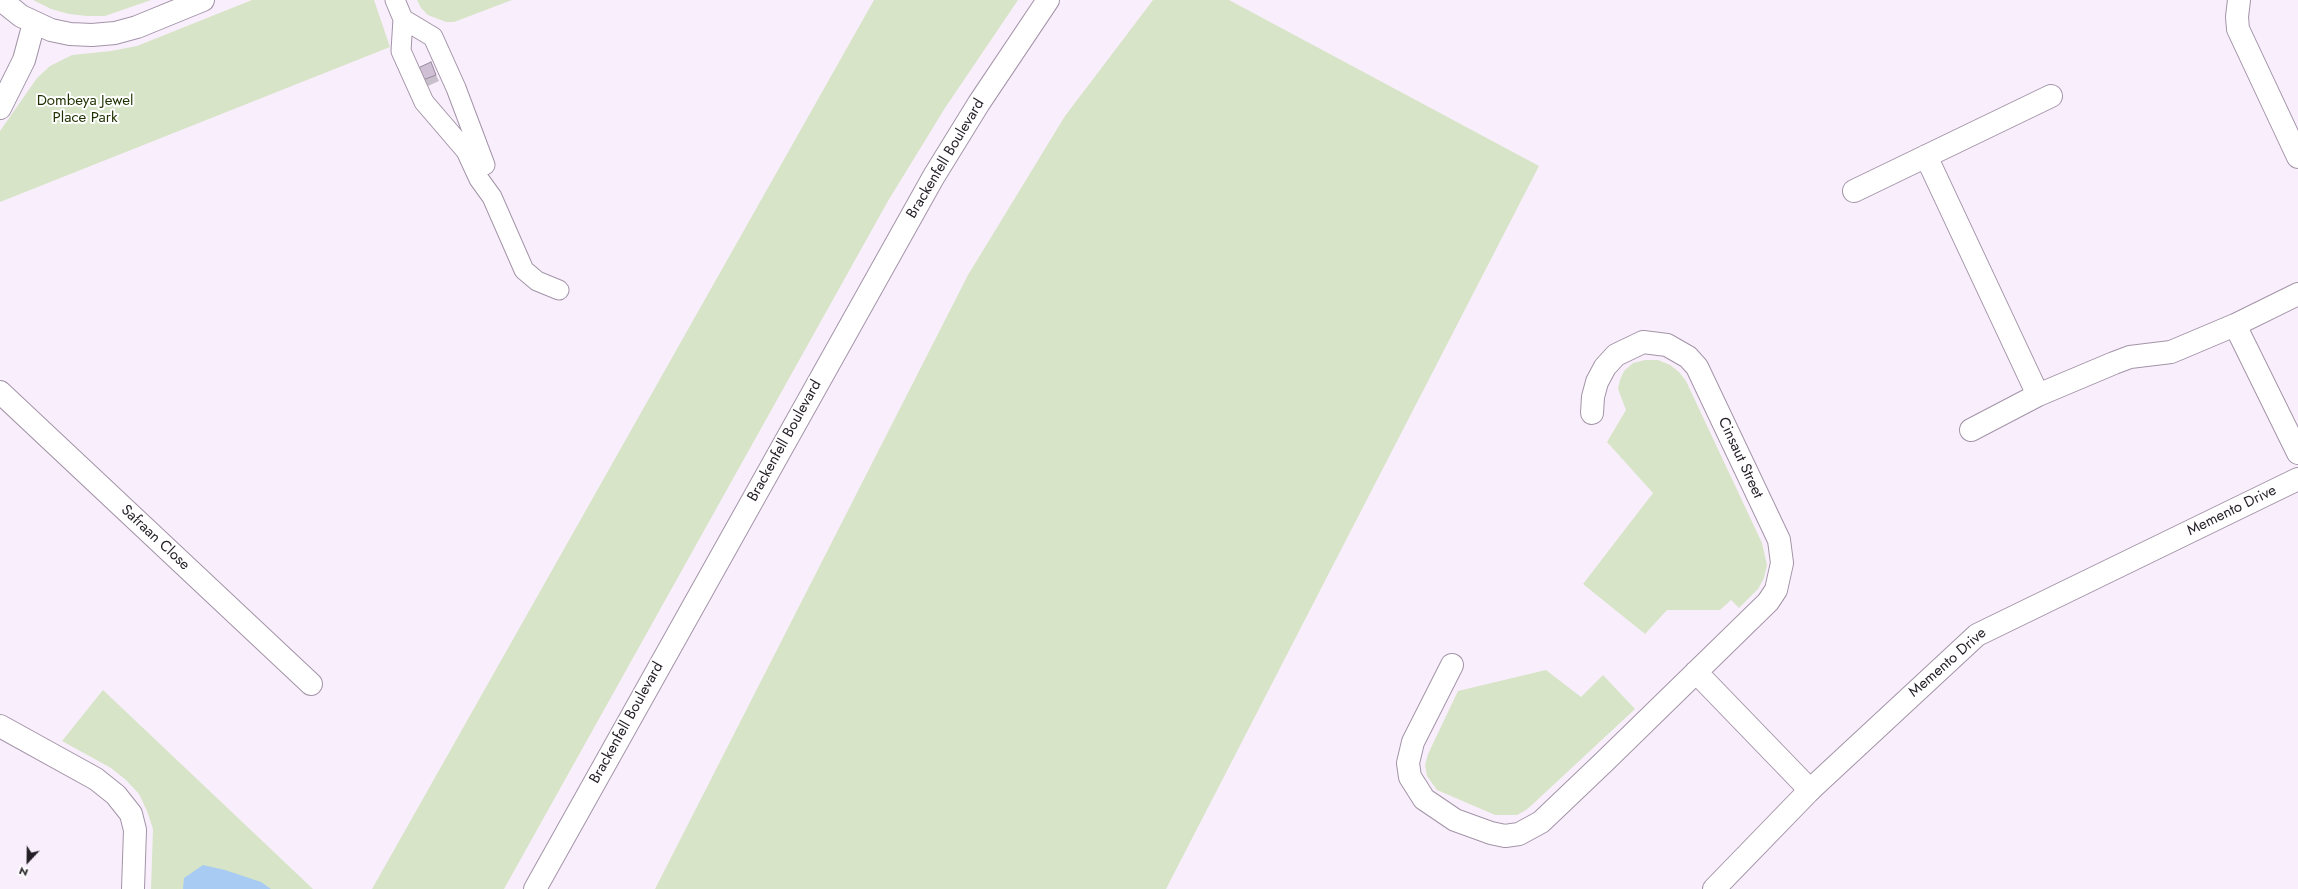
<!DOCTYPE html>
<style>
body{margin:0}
#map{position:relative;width:2298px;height:889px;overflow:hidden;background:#f9effc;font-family:Jost,sans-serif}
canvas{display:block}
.north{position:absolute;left:8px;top:841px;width:40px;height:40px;-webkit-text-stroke:3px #fff;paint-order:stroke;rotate:202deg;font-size:11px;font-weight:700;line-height:16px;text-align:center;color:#231e26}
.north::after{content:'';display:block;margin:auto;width:14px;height:18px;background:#231e26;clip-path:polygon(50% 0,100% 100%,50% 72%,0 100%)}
</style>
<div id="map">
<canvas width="2298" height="889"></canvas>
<div class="north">N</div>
</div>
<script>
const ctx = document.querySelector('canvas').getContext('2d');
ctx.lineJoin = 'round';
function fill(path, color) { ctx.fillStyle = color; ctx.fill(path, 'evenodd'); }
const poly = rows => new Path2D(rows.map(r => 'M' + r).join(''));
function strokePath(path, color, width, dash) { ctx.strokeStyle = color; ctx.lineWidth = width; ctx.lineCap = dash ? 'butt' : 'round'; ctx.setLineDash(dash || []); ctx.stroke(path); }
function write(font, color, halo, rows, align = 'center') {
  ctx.font = font + ' Jost,sans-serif'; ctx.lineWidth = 4; ctx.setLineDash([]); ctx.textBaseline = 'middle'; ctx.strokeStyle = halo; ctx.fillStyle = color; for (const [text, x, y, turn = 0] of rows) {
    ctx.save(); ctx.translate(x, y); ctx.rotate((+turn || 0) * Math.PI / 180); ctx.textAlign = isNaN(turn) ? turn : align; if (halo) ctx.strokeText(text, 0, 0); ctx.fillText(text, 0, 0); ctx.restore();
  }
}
const green = poly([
 [33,0,151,0,105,16,87,16,69,14,51,9],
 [252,0,374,0,390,47,0,202,0,131,37,78,50,66,72,55,111,51,137,46],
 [417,0,512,0,454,22,446,22,428,15,421,8],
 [874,0,1018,0,945,108,888,201,504,889,372,889],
 [1153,0,1229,0,1539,166,1166,889,655,889,968,275,1065,116],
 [1645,360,1658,360,1670,365,1679,372,1686,381,1762,543,1767,565,1764,578,1758,589,1739,608,1731,600,1720,610,1667,610,1645,634,1583,584,1653,493,1607,442,1626,410,1618,389,1620,380,1624,371,1633,363],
 [1546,670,1581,697,1603,675,1635,709,1534,803,1526,810,1517,815,1495,815,1437,790,1427,776,1425,765,1428,754,1458,691],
 [103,690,313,889,151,889,153,829,147,811,139,794,126,780,111,768,62,741]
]);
const water = poly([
 [203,865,225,870,261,882,271,889,183,889,184,878]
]);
const shadow = poly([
 [430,63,439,81,428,86,424,80]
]);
const building = poly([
 [431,62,436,75,423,80,418,68,431,62]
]);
const service = poly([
 [395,0,403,19,401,51,424,102,466,151,479,179,492,197,524,270,537,281,559,290],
 [403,19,433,37,456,88,485,165]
]);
const minor = poly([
 [1,0,21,16,51,30,70,34,92,35,115,33,137,27,203,0],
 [2239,0,2237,17,2238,29,2298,157],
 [0,108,24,60,34,23],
 [1926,156,2038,395],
 [1854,191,2051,96],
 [2235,325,2298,453],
 [0,392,311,684],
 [1971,430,2038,395,2114,363,2130,357,2171,352,2235,325,2298,294],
 [1452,665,1413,742,1408,763,1410,777,1424,799,1455,820,1491,833,1505,836,1519,834,1541,822,1605,761,1768,602,1776,590,1782,563,1779,540,1697,367,1688,357,1667,345,1643,342,1616,355,1605,367,1597,382,1593,397,1592,413],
 [1696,672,1810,790],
 [0,726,96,779,116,795,131,814,135,830,133,889]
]);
const tertiary = poly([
 [535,889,934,176,979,103,1048,0],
 [1714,889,1810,790,1977,635,2298,479]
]);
const parkNames = [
 ["Dombeya Jewel",85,101],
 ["Place Park",85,118]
];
const streetNames = [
 ["Brackenfell Boulevard",946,159,-59],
 ["Brackenfell Boulevard",785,441,-61],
 ["Cinsaut Street",1740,458,65],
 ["Memento Drive",2232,511,-26],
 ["Safraan Close",155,538,43],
 ["Memento Drive",1948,663,-41],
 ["Brackenfell Boulevard",627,723,-61]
];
fill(green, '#d7e4c7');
fill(water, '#a8cbf3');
fill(shadow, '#0003');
fill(building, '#cfc0d5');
strokePath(building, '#97899d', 1);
strokePath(service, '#a394a8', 21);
strokePath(minor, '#a394a8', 24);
strokePath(tertiary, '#a394a8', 24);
strokePath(service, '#fff', 19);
strokePath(minor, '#fff', 22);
strokePath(tertiary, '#fff', 22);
write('15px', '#1f3100', '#fff', parkNames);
write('15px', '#231e26', '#fff', streetNames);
</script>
